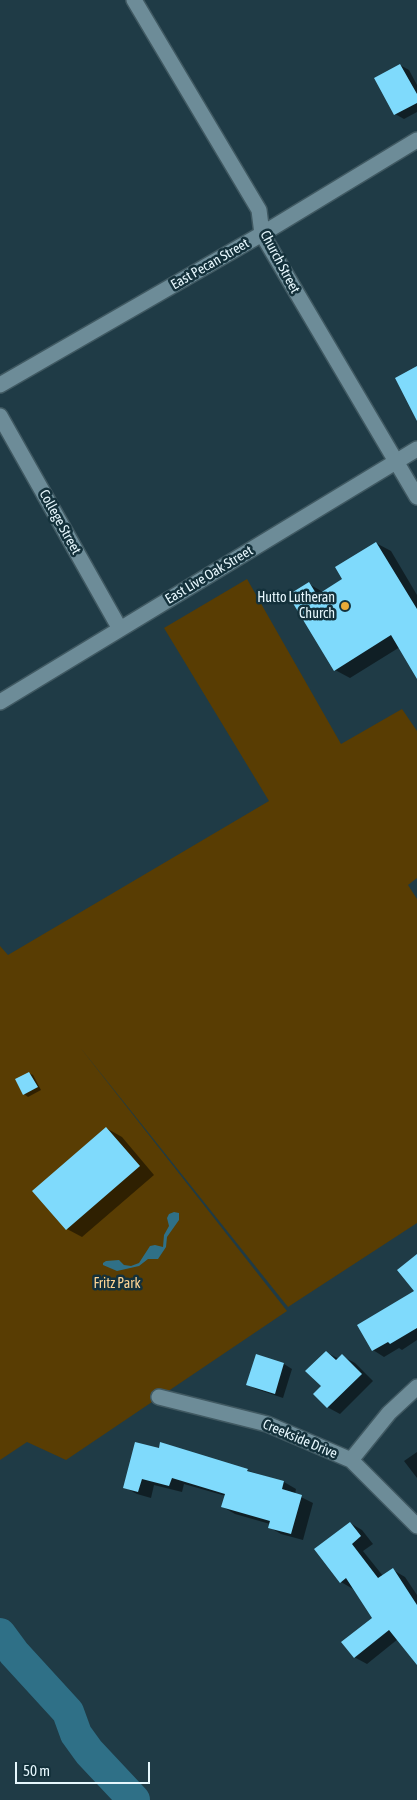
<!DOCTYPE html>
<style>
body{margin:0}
#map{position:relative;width:417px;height:1800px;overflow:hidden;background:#1f3b46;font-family:"Asap Condensed",sans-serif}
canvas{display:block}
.scale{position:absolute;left:15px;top:1762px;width:135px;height:22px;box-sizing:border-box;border:2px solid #e6f7fd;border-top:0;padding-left:6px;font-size:15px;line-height:18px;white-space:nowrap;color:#e6f7fd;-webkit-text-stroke:4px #14313b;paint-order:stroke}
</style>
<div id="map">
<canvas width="417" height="1800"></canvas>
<div class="scale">50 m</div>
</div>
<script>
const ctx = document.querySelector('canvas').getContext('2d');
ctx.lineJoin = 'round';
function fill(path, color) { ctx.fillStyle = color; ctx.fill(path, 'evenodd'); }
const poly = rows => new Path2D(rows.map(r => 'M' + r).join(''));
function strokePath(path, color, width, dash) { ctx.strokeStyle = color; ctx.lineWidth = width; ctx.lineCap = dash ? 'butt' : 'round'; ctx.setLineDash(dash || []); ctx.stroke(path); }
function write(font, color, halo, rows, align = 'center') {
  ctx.font = font + ' "Asap Condensed",sans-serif'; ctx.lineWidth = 5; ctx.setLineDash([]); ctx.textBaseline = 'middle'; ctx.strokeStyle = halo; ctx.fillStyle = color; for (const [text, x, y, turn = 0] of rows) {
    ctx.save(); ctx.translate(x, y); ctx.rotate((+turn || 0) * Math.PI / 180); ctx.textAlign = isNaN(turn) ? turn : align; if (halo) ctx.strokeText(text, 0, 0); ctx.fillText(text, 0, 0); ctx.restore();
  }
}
const green = poly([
 [247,579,341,744,402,709,417,731,417,878,408,885,417,899,417,1223,288,1307,79,1046,287,1311,66,1460,27,1442,0,1460,0,946,8,955,269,801,164,628]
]);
const water = poly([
 [174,1212,179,1213,179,1220,167,1237,166,1247,158,1259,148,1259,139,1266,117,1271,103,1265,103,1263,106,1261,119,1260,124,1265,131,1266,139,1263,150,1246,155,1245,163,1247,164,1235,169,1226,167,1218,169,1214]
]);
const shadow = poly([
 [400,65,409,70,417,85,417,112,404,119,395,114,375,79],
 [376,543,391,551,417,595,417,674,400,647,350,678,335,670,309,584,323,592,344,579],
 [29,1073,33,1075,41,1090,28,1097,24,1094],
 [106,1128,122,1137,154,1175,82,1237,67,1229],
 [417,1255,417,1340,402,1350,399,1348,384,1357,373,1350,358,1326,416,1291],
 [326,1352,339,1359,342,1356,355,1363,373,1381,340,1414,327,1407,322,1386],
 [257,1356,284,1364,292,1369,283,1398,256,1389,247,1384],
 [160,1450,185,1451,284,1482,296,1489,295,1494,313,1503,303,1540,281,1534,269,1527,270,1524,235,1514,223,1507,226,1496,184,1484,182,1492,154,1485,151,1498,137,1494,124,1487],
 [417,1452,417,1478,404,1461],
 [350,1523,362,1530,373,1544,363,1551,383,1576,393,1570,405,1577,417,1595,417,1663,398,1639,367,1664,354,1657,374,1618,353,1589,341,1582]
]);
const river = poly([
 [0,1634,14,1653,68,1712,76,1734,89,1752,134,1800]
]);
const building = poly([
 [400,64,417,94,417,103,394,115,374,78],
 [417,366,417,421,395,378],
 [376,542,417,609,417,679,391,635,334,671,288,595,309,582,317,595,342,579,335,567],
 [29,1072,38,1087,23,1095,15,1079],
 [106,1127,140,1166,66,1230,32,1191],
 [417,1254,417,1328,390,1344,388,1342,372,1351,357,1325,414,1291,397,1270],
 [326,1351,336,1360,342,1354,362,1374,327,1408,313,1394,321,1386,305,1371],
 [256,1354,284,1363,275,1394,246,1385],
 [135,1442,159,1448,160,1442,248,1469,247,1471,284,1481,282,1489,302,1495,291,1534,268,1528,270,1521,221,1507,225,1494,172,1478,169,1486,142,1479,138,1492,123,1488],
 [350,1522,361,1536,352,1544,378,1578,393,1568,417,1605,417,1665,389,1630,354,1658,341,1642,372,1618,346,1578,340,1583,314,1549]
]);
const minor = poly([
 [134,0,259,210,262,234,417,497],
 [0,385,262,234,417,140],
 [0,416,120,629],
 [0,702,417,449],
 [159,1397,267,1424,351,1460,417,1526],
 [351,1460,389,1413,417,1387]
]);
const markers = [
 [345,606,5,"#e9aa38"]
];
const streetNames = [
 ["Church Street",280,262,62],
 ["East Pecan Street",210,264,-30],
 ["College Street",60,522,61],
 ["East Live Oak Street",209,575,-31],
 ["Creekside Drive",300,1439,23]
];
const poiNames = [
 ["Hutto Lutheran",335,598],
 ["Church",335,614]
];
const parkNames = [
 ["Fritz Park",117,1284]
];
fill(green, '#593d03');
fill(water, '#2f7087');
fill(shadow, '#0007');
strokePath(river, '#2f7087', 32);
fill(building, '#7fdafc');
strokePath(minor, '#405962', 18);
strokePath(minor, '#6d8c98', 15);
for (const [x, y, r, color] of markers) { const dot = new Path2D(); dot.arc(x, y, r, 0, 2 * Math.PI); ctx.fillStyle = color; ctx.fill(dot); strokePath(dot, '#14313b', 2); }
write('14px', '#e6f7fd', '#14313b', streetNames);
write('14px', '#e6f7fd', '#14313b', poiNames, 'right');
write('14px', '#fed595', '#14313b', parkNames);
</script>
